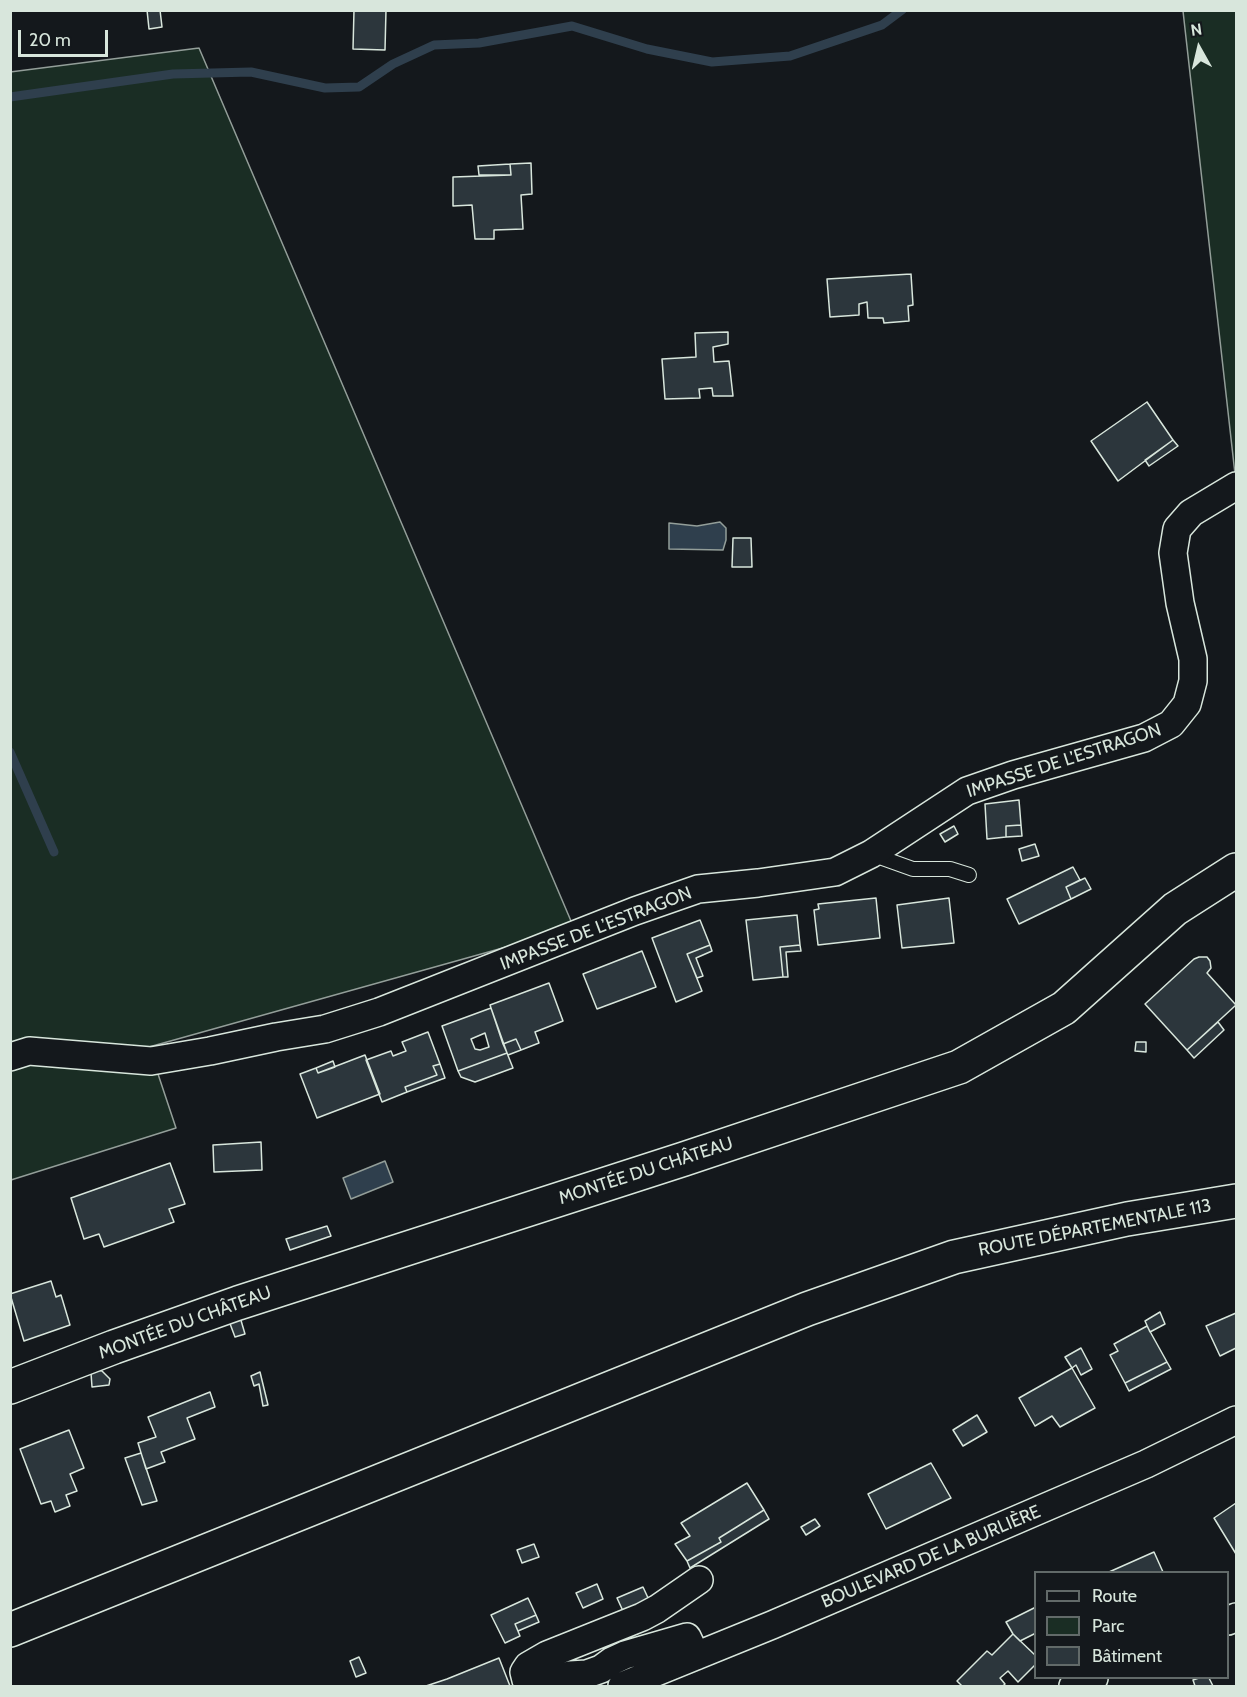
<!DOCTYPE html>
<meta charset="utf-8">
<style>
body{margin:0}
#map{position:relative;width:1247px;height:1697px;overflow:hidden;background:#14181c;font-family:Cabin,sans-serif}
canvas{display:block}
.frame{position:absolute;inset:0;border:12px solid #d8e6dc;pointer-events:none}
.legend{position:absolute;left:1034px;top:1571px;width:195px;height:108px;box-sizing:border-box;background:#14181c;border:2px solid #626a69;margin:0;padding:8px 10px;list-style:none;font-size:18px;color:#d8e6dc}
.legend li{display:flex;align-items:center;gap:12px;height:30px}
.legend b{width:30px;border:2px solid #626a69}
.north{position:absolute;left:1169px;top:18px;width:60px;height:60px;-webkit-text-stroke:4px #14181c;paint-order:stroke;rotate:352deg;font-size:16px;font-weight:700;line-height:24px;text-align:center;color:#d8e6dc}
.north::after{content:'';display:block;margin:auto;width:21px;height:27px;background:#d8e6dc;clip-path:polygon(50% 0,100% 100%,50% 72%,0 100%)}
.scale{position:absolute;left:18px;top:30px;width:90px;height:27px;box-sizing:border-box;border:3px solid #d8e6dc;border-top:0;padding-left:8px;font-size:18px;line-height:21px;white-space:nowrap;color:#d8e6dc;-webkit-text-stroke:4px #14181c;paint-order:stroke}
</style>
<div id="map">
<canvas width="1247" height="1697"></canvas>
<div class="frame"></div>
<ul class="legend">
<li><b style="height:8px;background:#14181c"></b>Route</li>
<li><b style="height:16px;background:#1a2d24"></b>Parc</li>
<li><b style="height:16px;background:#2c363c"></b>Bâtiment</li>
</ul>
<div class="north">N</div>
<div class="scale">20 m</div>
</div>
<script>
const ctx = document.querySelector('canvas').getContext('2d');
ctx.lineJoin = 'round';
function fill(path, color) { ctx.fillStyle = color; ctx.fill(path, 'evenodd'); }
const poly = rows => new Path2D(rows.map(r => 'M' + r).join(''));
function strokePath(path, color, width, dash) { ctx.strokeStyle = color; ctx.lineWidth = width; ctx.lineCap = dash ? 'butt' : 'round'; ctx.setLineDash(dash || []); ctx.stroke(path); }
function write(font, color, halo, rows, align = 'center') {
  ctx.font = font + ' Cabin,sans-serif'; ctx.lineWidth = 4.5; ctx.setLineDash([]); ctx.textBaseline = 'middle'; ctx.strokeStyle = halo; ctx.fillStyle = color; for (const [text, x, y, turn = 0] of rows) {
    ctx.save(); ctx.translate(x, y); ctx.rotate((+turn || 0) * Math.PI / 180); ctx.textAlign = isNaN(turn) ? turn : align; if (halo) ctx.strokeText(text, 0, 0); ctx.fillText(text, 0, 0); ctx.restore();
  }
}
const green = poly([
 [1183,11,1236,11,1236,473,1235,474,1183,11],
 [199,48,574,928,149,1047,176,1128,11,1180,10,72,199,48]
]);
const water = poly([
 [720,522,726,528,726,540,723,550,669,549,669,523,697,526,720,522],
 [385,1161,393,1182,351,1199,343,1178,385,1161]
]);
const stream = poly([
 [10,97,173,74,251,72,325,88,359,87,393,64,434,45,479,43,572,26,647,49,712,62,790,56,882,25,902,10],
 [10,752,54,852]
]);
const building = poly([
 [147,10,160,10,162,27,149,29,147,10],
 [354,10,386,10,385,50,353,49,354,10],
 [531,163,532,194,521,195,523,229,494,230,494,239,475,239,472,205,453,206,453,177,511,175,510,164,531,163],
 [510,164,511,175,479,175,478,166,510,164],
 [911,274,913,305,908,306,909,321,884,323,883,318,868,318,867,302,859,304,859,315,830,317,827,279,911,274],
 [728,332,728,344,713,347,714,362,729,361,733,396,713,396,712,388,699,389,700,398,665,399,662,359,696,357,695,333,728,332],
 [1147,402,1173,440,1118,481,1091,441,1147,402],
 [1173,440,1178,446,1149,466,1145,460,1173,440],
 [733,538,751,538,752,567,732,567,733,538],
 [1019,800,1021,825,1006,826,1006,837,987,839,985,804,1019,800],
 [1021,825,1022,836,1006,837,1006,826,1021,825],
 [954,826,958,834,945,842,940,834,954,826],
 [1035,844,1039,856,1022,861,1019,849,1035,844],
 [1073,867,1080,880,1066,887,1071,899,1019,924,1007,899,1073,867],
 [1085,878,1091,889,1071,899,1066,887,1085,878],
 [876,898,880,938,818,945,814,910,819,909,818,904,876,898],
 [949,898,954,943,902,948,897,905,949,898],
 [797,915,800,945,780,947,783,977,753,980,746,920,797,915],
 [700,920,710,945,687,954,702,991,676,1002,652,938,700,920],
 [710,945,712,951,696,958,703,976,697,978,687,954,710,945],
 [800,945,801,951,786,952,788,977,783,977,780,947,800,945],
 [642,951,656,987,597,1009,583,974,642,951],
 [1199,957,1207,957,1210,961,1211,968,1207,973,1236,1005,1187,1050,1145,1004,1194,959,1199,957],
 [549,983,563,1021,535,1032,539,1043,521,1050,516,1039,503,1044,490,1005,549,983],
 [491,1008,507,1053,458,1071,442,1026,491,1008],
 [485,1033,489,1047,480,1050,475,1049,471,1039,485,1033],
 [1218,1022,1224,1030,1194,1058,1187,1050,1218,1022],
 [428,1032,440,1064,433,1066,437,1075,405,1087,407,1092,382,1102,366,1060,391,1051,393,1056,406,1051,402,1042,428,1032],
 [516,1039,521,1050,508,1055,503,1044,516,1039],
 [1136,1042,1146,1042,1146,1052,1135,1051,1136,1042],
 [507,1053,513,1068,475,1082,461,1077,458,1071,507,1053],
 [365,1055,380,1094,317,1118,300,1074,316,1068,318,1073,365,1055],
 [333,1061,335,1067,318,1073,316,1068,333,1061],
 [440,1064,445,1078,407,1092,405,1087,437,1075,433,1066,440,1064],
 [261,1142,262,1170,214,1172,213,1145,261,1142],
 [170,1163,185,1204,169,1209,174,1222,104,1247,99,1234,84,1239,71,1198,170,1163],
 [327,1226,331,1236,290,1250,286,1239,327,1226],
 [51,1281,56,1297,61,1295,70,1325,24,1341,10,1294,51,1281],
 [1160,1312,1165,1324,1150,1332,1145,1321,1160,1312],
 [1236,1313,1236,1348,1220,1356,1206,1326,1236,1313],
 [240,1317,245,1334,235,1337,229,1321,240,1317],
 [1147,1326,1167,1362,1125,1383,1110,1355,1118,1351,1114,1344,1147,1326],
 [1081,1348,1092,1369,1081,1375,1076,1365,1072,1368,1065,1357,1081,1348],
 [1167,1362,1171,1369,1129,1391,1125,1383,1167,1362],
 [1072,1368,1095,1408,1060,1427,1052,1416,1035,1426,1019,1398,1072,1368],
 [98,1370,102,1371,110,1379,109,1385,92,1387,91,1373,98,1370],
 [260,1372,268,1405,263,1406,259,1384,254,1386,251,1376,260,1372],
 [210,1392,215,1407,187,1418,195,1439,161,1452,165,1462,146,1469,138,1443,156,1437,148,1417,210,1392],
 [977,1415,987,1432,963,1446,953,1430,977,1415],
 [69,1430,84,1468,70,1474,77,1491,66,1495,70,1506,55,1512,51,1501,41,1504,20,1449,69,1430],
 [141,1453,157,1501,142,1505,125,1458,141,1453],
 [931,1463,951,1498,886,1529,868,1494,931,1463],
 [747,1483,764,1510,719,1538,721,1542,687,1561,675,1544,690,1536,681,1523,747,1483],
 [1236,1503,1236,1554,1214,1518,1236,1503],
 [764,1510,769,1519,690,1568,687,1561,721,1542,719,1538,764,1510],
 [815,1519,820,1526,806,1535,801,1527,815,1519],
 [534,1544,539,1557,522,1563,517,1550,534,1544],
 [1154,1552,1163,1572,1109,1572,1154,1552],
 [597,1584,603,1599,583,1608,576,1593,597,1584],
 [643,1587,649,1600,623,1611,617,1598,643,1587],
 [528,1598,536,1615,515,1624,520,1636,505,1643,491,1615,528,1598],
 [1036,1607,1036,1633,1020,1641,1013,1634,1006,1622,1036,1607],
 [536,1615,539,1622,518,1631,515,1624,536,1615],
 [1013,1634,1036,1656,1036,1664,1018,1682,1008,1671,1000,1678,1005,1684,1003,1686,962,1686,957,1681,987,1651,992,1655,1013,1634],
 [359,1657,366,1673,356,1677,350,1661,359,1657],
 [499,1658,510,1686,426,1686,447,1679,499,1658],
 [1199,1678,1209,1678,1213,1686,1195,1686,1193,1680,1199,1678]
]);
const service = poly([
 [871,854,913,869,950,869,969,875]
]);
const minor = poly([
 [10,1057,29,1051,151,1061,210,1051,276,1037,325,1029,379,1012,635,911,698,889,758,883,835,872,871,854,967,791,1013,775,1144,738,1171,724,1187,704,1193,681,1193,659,1180,603,1173,553,1177,529,1191,513,1236,486],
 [1228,1621,1236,1617],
 [696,1656,687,1637,625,1655,612,1661,601,1669,587,1674,570,1675,543,1685,533,1685,526,1680,524,1672,528,1666,547,1655,642,1617,657,1609,699,1580],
 [622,1686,772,1625,1146,1464,1236,1420],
 [1073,1686,1094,1678]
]);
const tertiary = poly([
 [10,1387,114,1347,238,1303,684,1159,959,1067,1064,1008,1175,909,1236,870]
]);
const secondary = poly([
 [10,1630,807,1309,954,1257,1127,1219,1236,1201]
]);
const streetNames = [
 ["IMPASSE DE L’ESTRAGON",1064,761,-18],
 ["IMPASSE DE L’ESTRAGON",596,929,-21],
 ["MONTÉE DU CHÂTEAU",646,1171,-18],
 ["ROUTE DÉPARTEMENTALE 113",1095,1228,-11],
 ["MONTÉE DU CHÂTEAU",185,1323,-20],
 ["BOULEVARD DE LA BURLIÈRE",931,1557,-23]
];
fill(green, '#1a2d24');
strokePath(green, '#939e99', 1.5);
fill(water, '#2f3f4d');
strokePath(water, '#939e99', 1.5);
strokePath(stream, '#2f3f4d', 9);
fill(building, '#2c363c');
strokePath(building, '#d8e6dc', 1.5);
strokePath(service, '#d8e6dc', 16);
strokePath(minor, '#d8e6dc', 30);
strokePath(tertiary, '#d8e6dc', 36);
strokePath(secondary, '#d8e6dc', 36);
strokePath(service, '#14181c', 14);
strokePath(minor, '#14181c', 27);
strokePath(tertiary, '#14181c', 33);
strokePath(secondary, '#14181c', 33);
write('18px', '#d8e6dc', '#14181c', streetNames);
</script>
